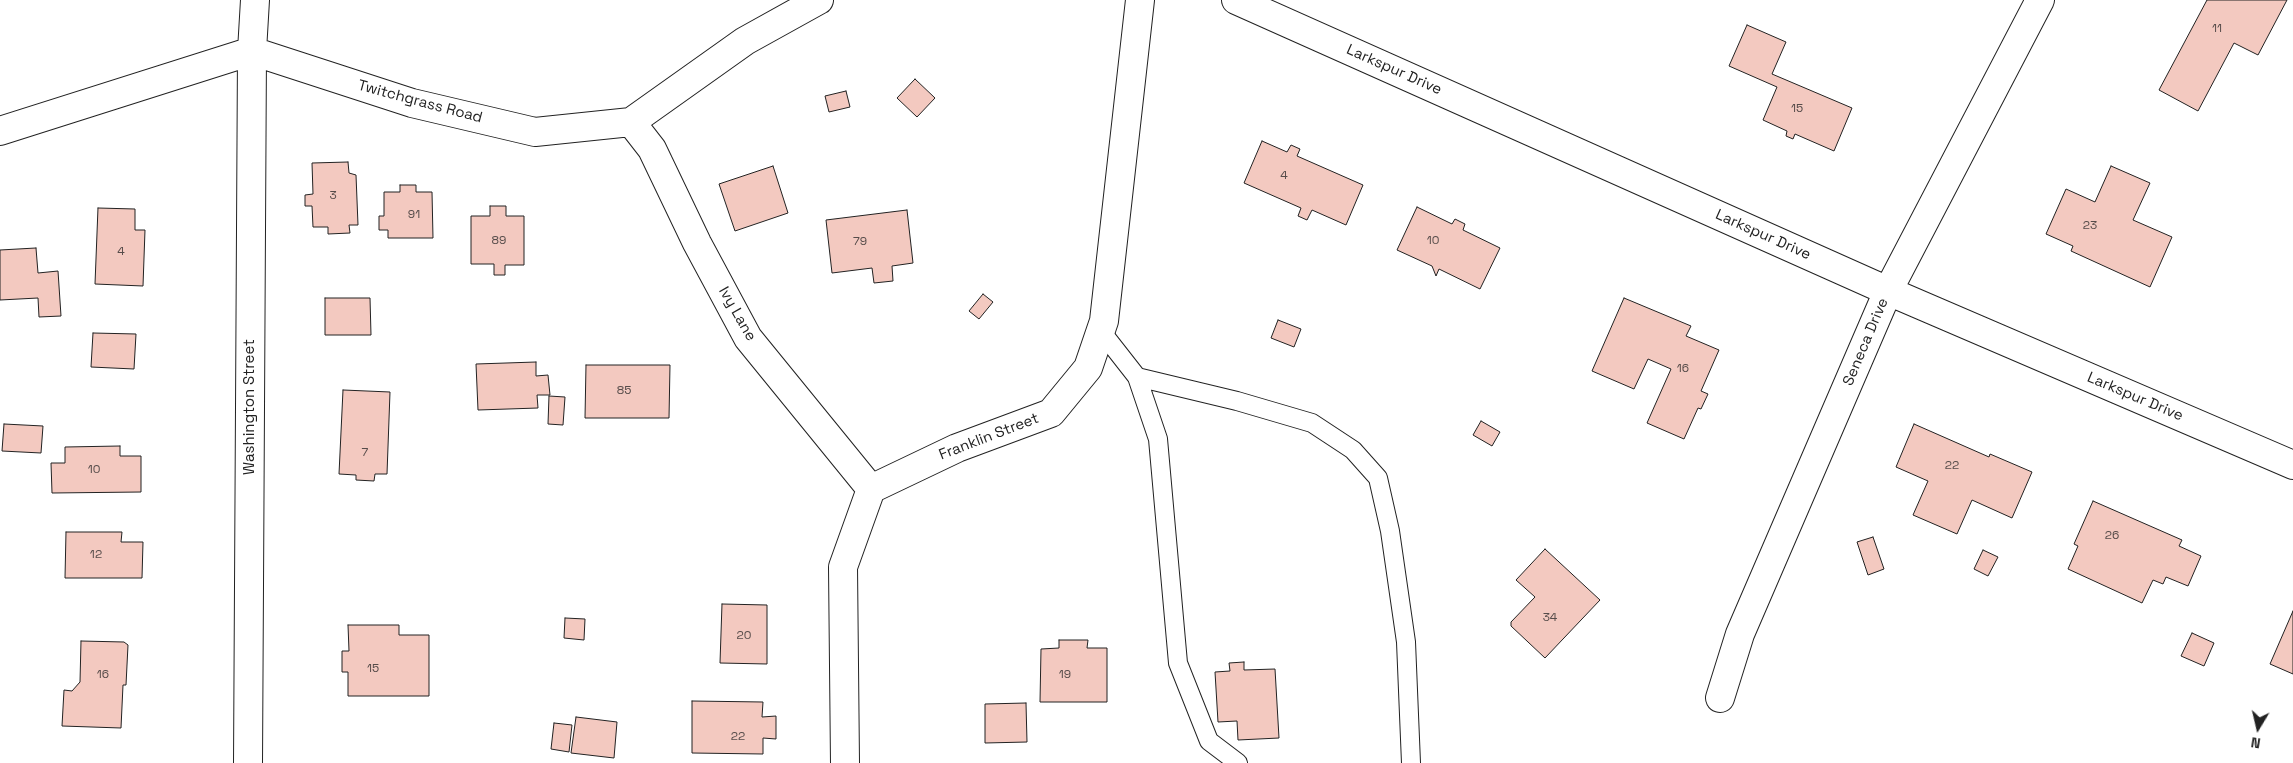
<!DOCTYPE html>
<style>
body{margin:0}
#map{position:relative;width:2293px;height:763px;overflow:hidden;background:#fff;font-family:"Space Grotesk",sans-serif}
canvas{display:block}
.north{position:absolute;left:2233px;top:703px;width:50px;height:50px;-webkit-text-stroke:4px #fff;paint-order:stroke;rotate:189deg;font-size:14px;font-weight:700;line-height:20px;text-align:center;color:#222}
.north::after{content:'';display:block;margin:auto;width:18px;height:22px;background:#222;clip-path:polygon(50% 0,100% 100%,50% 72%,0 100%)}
</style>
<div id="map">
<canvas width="2293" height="763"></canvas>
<div class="north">N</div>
</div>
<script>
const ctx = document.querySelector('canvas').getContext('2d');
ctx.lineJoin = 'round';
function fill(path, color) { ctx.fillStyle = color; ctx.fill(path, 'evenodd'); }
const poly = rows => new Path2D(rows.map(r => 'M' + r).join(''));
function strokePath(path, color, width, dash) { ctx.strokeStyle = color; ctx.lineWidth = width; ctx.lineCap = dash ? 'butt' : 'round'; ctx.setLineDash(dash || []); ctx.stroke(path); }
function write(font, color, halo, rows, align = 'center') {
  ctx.font = font + ' "Space Grotesk",sans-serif'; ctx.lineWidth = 4; ctx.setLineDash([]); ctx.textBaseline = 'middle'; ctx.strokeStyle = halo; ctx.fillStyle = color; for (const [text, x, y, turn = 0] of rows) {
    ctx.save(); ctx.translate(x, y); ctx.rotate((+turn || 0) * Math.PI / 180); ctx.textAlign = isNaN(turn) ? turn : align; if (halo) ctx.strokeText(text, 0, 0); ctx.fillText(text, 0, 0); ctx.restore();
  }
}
const building = poly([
 [2207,0,2287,0,2258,55,2234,43,2198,111,2159,90,2207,0],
 [1747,25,1786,42,1772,74,1852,108,1834,151,1795,134,1793,139,1786,136,1787,131,1763,120,1777,87,1729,66,1747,25],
 [915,79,935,98,917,117,897,98,915,79],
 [846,91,850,107,829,112,825,96,846,91],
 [1262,141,1287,152,1291,145,1300,149,1297,156,1363,185,1346,225,1312,210,1307,220,1298,216,1301,208,1244,183,1262,141],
 [348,162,349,173,356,175,358,225,349,225,350,233,328,234,328,227,313,227,312,206,305,206,305,195,313,194,312,163,348,162],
 [773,166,788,213,735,231,719,184,773,166],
 [2111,166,2150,183,2133,220,2172,237,2150,287,2071,251,2073,246,2046,234,2066,189,2095,202,2111,166],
 [400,185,416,185,416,192,432,192,433,238,388,238,388,230,379,230,379,216,384,216,384,192,400,192,400,185],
 [490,206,506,206,506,216,524,216,524,265,505,265,505,275,494,275,494,264,471,264,471,216,490,216,490,206],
 [1417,207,1452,224,1455,219,1465,224,1463,230,1500,248,1480,289,1439,269,1436,276,1432,266,1397,250,1417,207],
 [98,208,135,209,135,230,145,230,143,286,95,284,98,208],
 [907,210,913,263,892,266,893,281,874,283,872,268,832,273,826,220,907,210],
 [36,248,38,273,58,271,61,316,39,317,38,298,0,300,0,250,36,248],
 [983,294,993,302,979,319,969,311,983,294],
 [325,298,370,298,371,335,325,335,325,298],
 [1624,298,1691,326,1686,336,1719,350,1701,391,1708,394,1701,409,1698,408,1684,439,1647,423,1671,369,1648,359,1634,389,1592,371,1624,298],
 [1278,320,1301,329,1294,347,1271,338,1278,320],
 [93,333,136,334,134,369,91,367,93,333],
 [536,362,536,376,548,375,550,395,537,395,538,408,478,410,476,364,536,362],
 [586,365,670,365,669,418,585,418,586,365],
 [343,390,390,392,387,474,375,474,374,481,356,480,356,475,339,474,343,390],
 [549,396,565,397,563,425,548,424,549,396],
 [1481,421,1500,432,1492,446,1473,435,1481,421],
 [4,424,43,426,41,453,2,451,4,424],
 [1914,424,1989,457,1990,454,2032,472,2012,518,1972,500,1957,534,1913,515,1928,481,1896,467,1914,424],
 [120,446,120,456,141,456,141,492,52,493,51,463,65,463,65,447,120,446],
 [2093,501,2182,540,2179,546,2201,556,2188,586,2166,577,2163,584,2153,580,2142,603,2068,569,2078,546,2074,544,2093,501],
 [66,532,122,532,121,542,143,542,142,578,65,578,66,532],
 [1873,537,1884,569,1868,575,1857,542,1873,537],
 [1545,549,1600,600,1545,658,1511,626,1511,622,1535,597,1516,580,1545,549],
 [1983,550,1998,557,1988,576,1974,569,1983,550],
 [722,604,767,605,767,664,720,663,722,604],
 [2293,611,2293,674,2270,664,2293,611],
 [565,618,585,619,584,640,564,638,565,618],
 [348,625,399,625,399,635,429,635,429,696,348,696,348,672,342,672,342,651,349,651,348,625],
 [2192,633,2214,643,2204,666,2181,656,2192,633],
 [1059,640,1088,640,1087,648,1107,648,1107,702,1040,702,1041,649,1059,648,1059,640],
 [81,641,124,642,128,645,126,685,123,685,121,728,62,726,64,690,72,691,80,682,81,641],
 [1244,662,1244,670,1275,669,1279,738,1238,740,1237,721,1218,722,1215,672,1230,671,1229,663,1244,662],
 [692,701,763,702,762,717,776,716,776,739,763,738,763,754,692,753,692,701],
 [1026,703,1027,742,985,743,985,704,1026,703],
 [576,717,617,722,614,758,571,753,576,717],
 [554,723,572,725,569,752,551,749,554,723]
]);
const service = poly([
 [1101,331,1137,377,1158,439,1178,663,1209,741,1238,763],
 [1137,377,1237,401,1312,423,1353,450,1378,478,1390,531,1406,642,1411,763]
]);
const minor = poly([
 [1236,0,1888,291,2293,465],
 [631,122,652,149,697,243,748,338,871,489],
 [0,131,252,51,412,103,535,132,631,122,745,41,819,0],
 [1720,698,1740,634,1888,291,2040,0],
 [248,763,252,51,255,0],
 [845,763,843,567,871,489,957,448,1051,413,1088,368,1104,321,1140,0]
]);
const numberNames = [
 ["11",2217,29],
 ["15",1797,109],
 ["4",1284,176],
 ["3",333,196],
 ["91",414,215],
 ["23",2090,226],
 ["89",499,241],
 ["10",1433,241],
 ["79",860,242],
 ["4",121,252],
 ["16",1683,369],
 ["85",624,391],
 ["7",365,453],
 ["22",1952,466],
 ["10",94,470],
 ["26",2112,536],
 ["12",96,555],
 ["34",1550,618],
 ["20",744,636],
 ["15",373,669],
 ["16",103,675],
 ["19",1065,675],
 ["22",738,737]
];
const streetNames = [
 ["Larkspur Drive",1394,70,24],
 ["Twitchgrass Road",420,102,15],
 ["Larkspur Drive",1763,235,24],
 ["Ivy Lane",737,314,60],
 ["Seneca Drive",1866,342,-67],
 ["Larkspur Drive",2135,397,23],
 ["Washington Street",250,407,-90],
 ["Franklin Street",989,437,-21]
];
fill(building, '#f3c9c0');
strokePath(building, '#222', 1);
strokePath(service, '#222', 20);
strokePath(minor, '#222', 30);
strokePath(service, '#fff', 18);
strokePath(minor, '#fff', 28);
write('12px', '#564c4a', null, numberNames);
write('15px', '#222', '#fff', streetNames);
</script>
